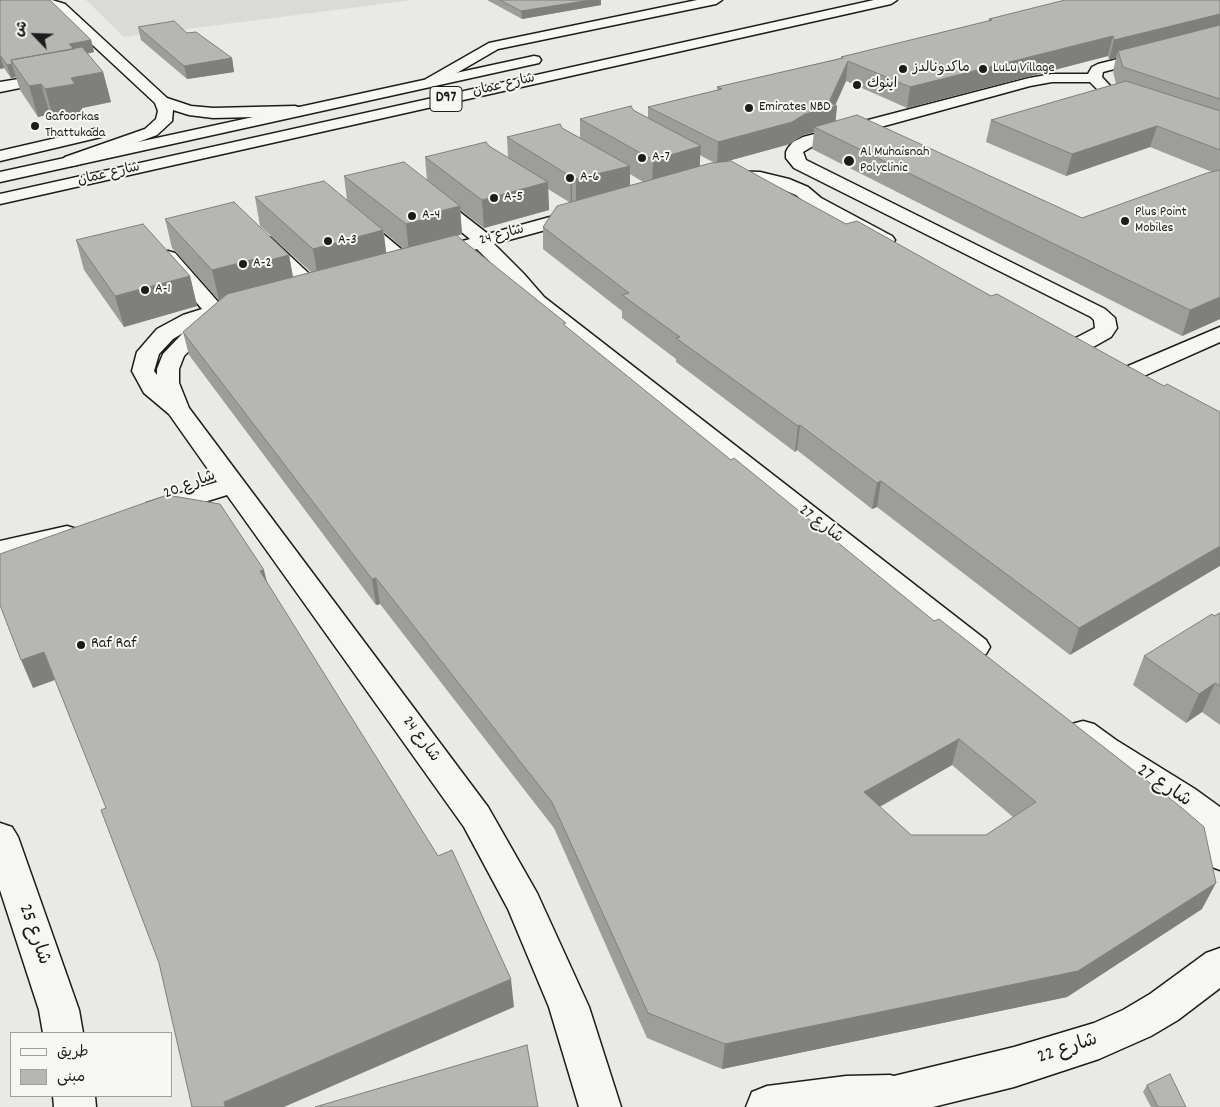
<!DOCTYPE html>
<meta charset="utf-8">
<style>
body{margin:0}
#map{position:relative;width:1220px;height:1107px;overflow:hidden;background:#e9e9e5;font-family:Dekko,"Playpen Sans Arabic",sans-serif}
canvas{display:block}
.legend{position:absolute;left:10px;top:1032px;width:162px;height:65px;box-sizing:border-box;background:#f6f6f2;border:1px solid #9f9f9c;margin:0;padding:6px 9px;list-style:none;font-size:15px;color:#1c1c1c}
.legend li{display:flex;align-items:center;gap:10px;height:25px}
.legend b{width:25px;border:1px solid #9f9f9c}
.north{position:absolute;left:10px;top:10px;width:50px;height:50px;-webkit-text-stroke:4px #f6f6f2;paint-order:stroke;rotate:294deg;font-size:14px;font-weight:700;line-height:20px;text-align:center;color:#1c1c1c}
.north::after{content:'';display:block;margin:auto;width:18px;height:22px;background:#1c1c1c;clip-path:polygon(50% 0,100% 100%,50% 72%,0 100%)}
</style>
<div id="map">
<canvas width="1220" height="1107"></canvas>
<ul class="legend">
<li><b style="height:6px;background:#f6f6f2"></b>طريق</li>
<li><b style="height:14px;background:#b6b6b3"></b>مبنى</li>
</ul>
<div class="north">ش</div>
</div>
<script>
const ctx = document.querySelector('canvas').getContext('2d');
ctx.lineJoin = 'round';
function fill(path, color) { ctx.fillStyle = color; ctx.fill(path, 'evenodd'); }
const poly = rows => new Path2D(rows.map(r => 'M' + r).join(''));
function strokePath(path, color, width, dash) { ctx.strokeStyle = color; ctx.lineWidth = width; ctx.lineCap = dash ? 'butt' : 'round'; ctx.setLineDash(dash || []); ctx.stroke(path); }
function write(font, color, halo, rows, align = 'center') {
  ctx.font = font + ' Dekko,"Playpen Sans Arabic",sans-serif'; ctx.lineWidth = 4; ctx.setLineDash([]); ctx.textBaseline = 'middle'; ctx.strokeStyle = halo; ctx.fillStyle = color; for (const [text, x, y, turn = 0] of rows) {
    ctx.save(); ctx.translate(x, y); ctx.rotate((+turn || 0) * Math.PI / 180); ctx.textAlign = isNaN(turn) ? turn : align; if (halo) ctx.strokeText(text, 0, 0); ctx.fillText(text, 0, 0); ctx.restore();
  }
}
const built = poly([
 [86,0,413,0,124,37]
]);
const minor = poly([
 [34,0,52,0,65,4,167,98,191,106,213,108,295,106,301,108,303,111,301,114,295,116,213,118,189,115,173,110,172,121,157,135,77,165,71,166,65,165,62,161,65,157,145,129,156,119,158,111,155,103,55,10,35,3,34,0],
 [697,0,722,0,716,4,498,49,436,85,431,86,426,85,424,82,426,79,489,43,697,0],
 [1220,33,1220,41,1103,72,1102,77,1113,89,1110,92,1100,92,1090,82,1052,82,1030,86,815,145,803,152,806,160,1105,309,1115,318,1117,328,1111,337,1086,351,1078,353,1070,351,1067,346,1070,341,1095,328,1094,320,1091,317,794,168,786,158,786,152,788,148,793,142,803,137,1029,78,1052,74,1088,74,1092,67,1098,64,1220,33],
 [55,73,60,74,62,77,60,80,0,92,0,82,55,73],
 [95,129,101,131,103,134,101,137,0,161,0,151,95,129],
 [725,171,760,172,789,179,808,187,821,198,892,236,895,240,892,244,885,246,878,244,809,206,796,195,777,187,760,182,719,180,716,176,719,172,725,171],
 [432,194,438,195,488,234,579,209,586,211,588,215,586,219,494,244,524,274,544,297,986,640,990,647,986,654,975,658,964,654,529,305,510,282,477,249,433,261,426,259,423,255,426,251,470,239,426,203,423,199,426,195,432,194],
 [357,216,364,218,413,259,416,263,413,267,406,269,399,267,350,226,348,222,350,218,357,216],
 [264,236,271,238,320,284,323,288,320,292,313,294,306,292,257,246,254,242,257,238,264,236],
 [168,251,175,253,220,304,237,301,244,303,247,307,244,311,210,320,215,321,218,326,215,331,194,346,184,356,179,369,179,383,189,408,488,807,537,893,589,1007,621,1107,579,1107,549,1007,508,909,464,827,227,495,156,517,147,515,143,509,147,503,217,482,169,414,144,393,132,371,137,352,157,329,183,315,202,309,158,257,161,253,168,251],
 [183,333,163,354,157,369,157,375,154,371,159,354,173,339,183,333],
 [1220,327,1220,342,1137,379,1129,381,1121,379,1118,374,1121,369,1220,327],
 [67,526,77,529,81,535,77,541,0,559,0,541,67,526],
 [1083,721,1094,724,1116,740,1195,789,1220,807,1220,870,1207,865,1168,831,1163,821,1168,811,1172,810,1092,758,1072,742,1067,733,1072,724,1083,721],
 [0,823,12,827,18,837,79,1010,83,1033,43,1033,39,1010,0,890,0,823],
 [1220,948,1220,988,1178,1020,1151,1036,1099,1059,1014,1087,933,1107,746,1107,752,1092,767,1086,846,1076,890,1075,894,1076,1014,1047,1094,1023,1123,1010,1150,994,1206,953,1220,948],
 [53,1096,95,1096,96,1107,54,1107,53,1096]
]);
const primary = poly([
 [874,0,897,0,891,4,0,204,0,194,874,0],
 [534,56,539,57,541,60,539,63,0,182,0,172,534,56]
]);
const wall = poly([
 [0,0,91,40,94,52,87,54,103,72,111,102,82,108,84,114,54,120,50,114,38,117,20,90,16,77,11,78,4,68,0,69],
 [487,0,602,0,601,0,601,5,522,19],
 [1220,0,1220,319,1182,336,812,149,814,132,803,135,790,144,724,162,846,224,991,296,1164,386,1070,655,877,507,872,509,797,450,795,452,676,362,676,359,622,318,622,311,543,249,543,227,569,202,548,189,549,210,484,228,460,210,462,234,457,236,566,327,1202,909,1067,997,722,1069,647,1038,554,828,380,604,376,605,189,355,183,332,220,300,219,300,172,248,165,219,289,255,293,277,311,272,260,226,255,197,347,200,344,176,427,180,425,157,489,146,508,158,507,137,562,128,580,138,580,119,633,110,648,118,648,107,717,90,717,87,841,58,841,57,988,21,989,19],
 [1108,56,1109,59,1116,58,1113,71,1116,84,991,120,986,142,1066,176,1150,147,1212,172,1082,218,835,121,837,106,835,105,846,81,907,108],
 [700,155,705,158,715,163,700,166],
 [630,174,643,182,630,185],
 [384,232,403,248,386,253],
 [952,765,1013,817,986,835,911,835,880,807],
 [138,27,187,33,232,58,234,72,187,79,141,40],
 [76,240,190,276,197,306,124,327,84,270],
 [1220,613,1220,725,1202,712,1186,723,1133,685,1144,656],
 [1147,1085,1186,1107,1151,1107,1143,1092]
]);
const shadedWall = poly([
 [591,0,602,0,601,0,601,5,522,19,521,11],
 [1220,14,1220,32,1118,51,1116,58,1109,59,1114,40],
 [1113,36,1108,56,907,108,910,87],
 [91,40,94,52,78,55,69,44],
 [0,55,4,68,0,69],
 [232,58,234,72,187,79,184,66],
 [848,61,846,81,835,106,837,106,835,127,814,127,814,132,803,135,790,144,717,164,718,142,805,114,829,102],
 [12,64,16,77,11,78,7,65],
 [103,72,111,102,82,108,84,114,54,120,45,89,71,78],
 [41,84,50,114,38,117,29,86],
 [1157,126,1150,147,1066,176,1072,154],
 [701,146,699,172,652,187,653,160],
 [630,166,630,193,576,207,576,179],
 [573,175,572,177,572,203,571,204,570,176],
 [548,182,549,210,484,228,482,200],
 [460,206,462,234,442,240,409,253,406,224,436,212],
 [383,230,387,259,318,278,313,249],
 [289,255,294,284,256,290,219,300,212,270,259,258],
 [190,276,197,306,124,327,115,296],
 [1220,297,1220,319,1182,336,1190,310],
 [800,425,797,450,795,452,798,426],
 [881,481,877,507,872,509,877,483],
 [1220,546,1220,566,1070,655,1079,628],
 [264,570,271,598,260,571],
 [376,578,380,604,376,605,372,579],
 [44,652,55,680,33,688,21,660],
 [1215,683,1202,712,1186,723,1199,694],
 [959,739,952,765,859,818,864,792],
 [1216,883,1202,909,1067,997,722,1069,725,1044],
 [511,979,514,1007,284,1107,225,1107,224,1102]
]);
const building = poly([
 [0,0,50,0,91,40,69,44,74,49,11,60,12,64,7,65,0,55,0,0],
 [500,0,591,0,521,11,500,0],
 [1065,0,1220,0,1220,14,1114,40,1113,36,910,87,848,61,829,102,837,106,805,114,792,122,718,142,648,107,722,89,717,87,843,58,841,57,992,20,989,19,1065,0],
 [174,21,187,33,196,32,232,58,184,66,138,27,174,21],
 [1220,25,1220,99,1123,67,1118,51,1220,25],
 [82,47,103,72,71,78,75,84,45,89,41,84,29,86,11,60,82,47],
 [1126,81,1220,111,1220,150,1157,126,1072,154,991,120,1126,81],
 [631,106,633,110,701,146,653,160,580,119,631,106],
 [857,115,1082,218,1207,173,1220,170,1220,297,1190,310,814,127,857,115],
 [560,124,562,128,630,166,576,179,572,177,573,175,570,176,507,137,560,124],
 [486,142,489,146,548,182,482,200,425,157,486,142],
 [731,161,846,224,857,221,991,296,997,294,1164,386,1167,384,1220,412,1220,546,1079,628,881,481,877,483,800,425,798,426,676,338,680,337,622,295,629,293,543,227,557,206,711,163,731,161],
 [404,162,460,206,436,212,440,215,406,224,344,176,404,162],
 [324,181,383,230,313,249,255,197,324,181],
 [234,202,289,255,251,265,259,258,212,270,165,219,234,202],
 [143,224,190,276,115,296,76,240,143,224],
 [456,235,566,323,563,324,731,460,734,458,934,621,939,619,1182,808,1204,827,1216,883,1078,971,725,1044,648,1013,552,802,376,578,372,579,183,332,227,294,456,235],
 [959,739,1036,802,986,835,911,835,864,792,959,739],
 [167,495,220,504,264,570,260,571,438,856,452,850,511,979,224,1102,225,1107,192,1107,159,963,101,810,106,808,44,652,21,660,0,605,0,554,167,495],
 [1220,613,1220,686,1215,683,1199,694,1144,656,1212,614,1214,616,1220,613],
 [527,1045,538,1107,315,1107,527,1045],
 [1170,1074,1186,1107,1158,1107,1147,1085,1170,1074]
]);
const markers = [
 [903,69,5,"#1c1c1c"],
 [983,69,5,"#1c1c1c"],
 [857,85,5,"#1c1c1c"],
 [749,108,5,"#1c1c1c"],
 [35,126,5,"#1c1c1c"],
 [642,158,5,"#1c1c1c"],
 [849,161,6,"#1c1c1c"],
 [570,178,5,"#1c1c1c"],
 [494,198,5,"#1c1c1c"],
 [412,216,5,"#1c1c1c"],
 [1125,221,5,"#1c1c1c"],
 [328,241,5,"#1c1c1c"],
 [243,264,5,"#1c1c1c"],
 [145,290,5,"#1c1c1c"],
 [81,645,5,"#1c1c1c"]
];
const farPoinames = [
 ["ماكدونالدز",913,69],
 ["LuLu Village",993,69],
 ["اينوك",867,85],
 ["Emirates NBD",759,108],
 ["Gafoorkas",45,118],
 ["Thattukada",45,134],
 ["Al Muhaisnah",860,153],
 ["Polyclinic",860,169],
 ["A-7",652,158],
 ["A-6",580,178],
 ["A-5",504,198],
 ["Plus Point",1135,213],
 ["Mobiles",1135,229],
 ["A-4",422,216],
 ["A-3",338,241],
 ["A-2",253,264],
 ["A-1",155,290]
];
const farStreetnames = [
 ["شارع عمان",504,86,-13],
 ["شارع عمان",109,175,-13],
 ["شارع 24",502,236,-15]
];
const shields = [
 [446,99,32]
];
const shieldNames = [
 ["D97",446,99]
];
const streetNames = [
 ["شارع 20",190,486,-21],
 ["شارع 27",820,525,38],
 ["شارع 24",420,740,54]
];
const poiNames = [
 ["Raf Raf",91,645]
];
const nearStreetnames = [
 ["شارع 27",1163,787,34],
 ["شارع 25",33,935,71],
 ["شارع 22",1068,1050,-18]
];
fill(built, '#dadad6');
strokePath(minor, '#1c1c1c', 3);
strokePath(primary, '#1c1c1c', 3);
fill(minor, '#f6f6f2');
fill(primary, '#f6f6f2');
fill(wall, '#9d9d9a');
fill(shadedWall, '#7f7f7d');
fill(building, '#b6b6b3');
strokePath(building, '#7f7f7d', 1);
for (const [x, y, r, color] of markers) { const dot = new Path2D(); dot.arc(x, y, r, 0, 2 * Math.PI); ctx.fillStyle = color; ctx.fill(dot); strokePath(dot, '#f6f6f2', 2); }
write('14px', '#1c1c1c', '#f6f6f2', farPoinames, 'left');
write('14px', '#1c1c1c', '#f6f6f2', farStreetnames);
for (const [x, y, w] of shields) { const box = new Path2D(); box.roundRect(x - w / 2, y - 12.5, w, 25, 4); ctx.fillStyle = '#f6f6f2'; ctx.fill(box); strokePath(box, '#1c1c1c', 1); }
write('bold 15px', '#1c1c1c', null, shieldNames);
write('16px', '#1c1c1c', '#f6f6f2', streetNames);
write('16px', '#1c1c1c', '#f6f6f2', poiNames, 'left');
write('19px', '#1c1c1c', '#f6f6f2', nearStreetnames);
</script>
